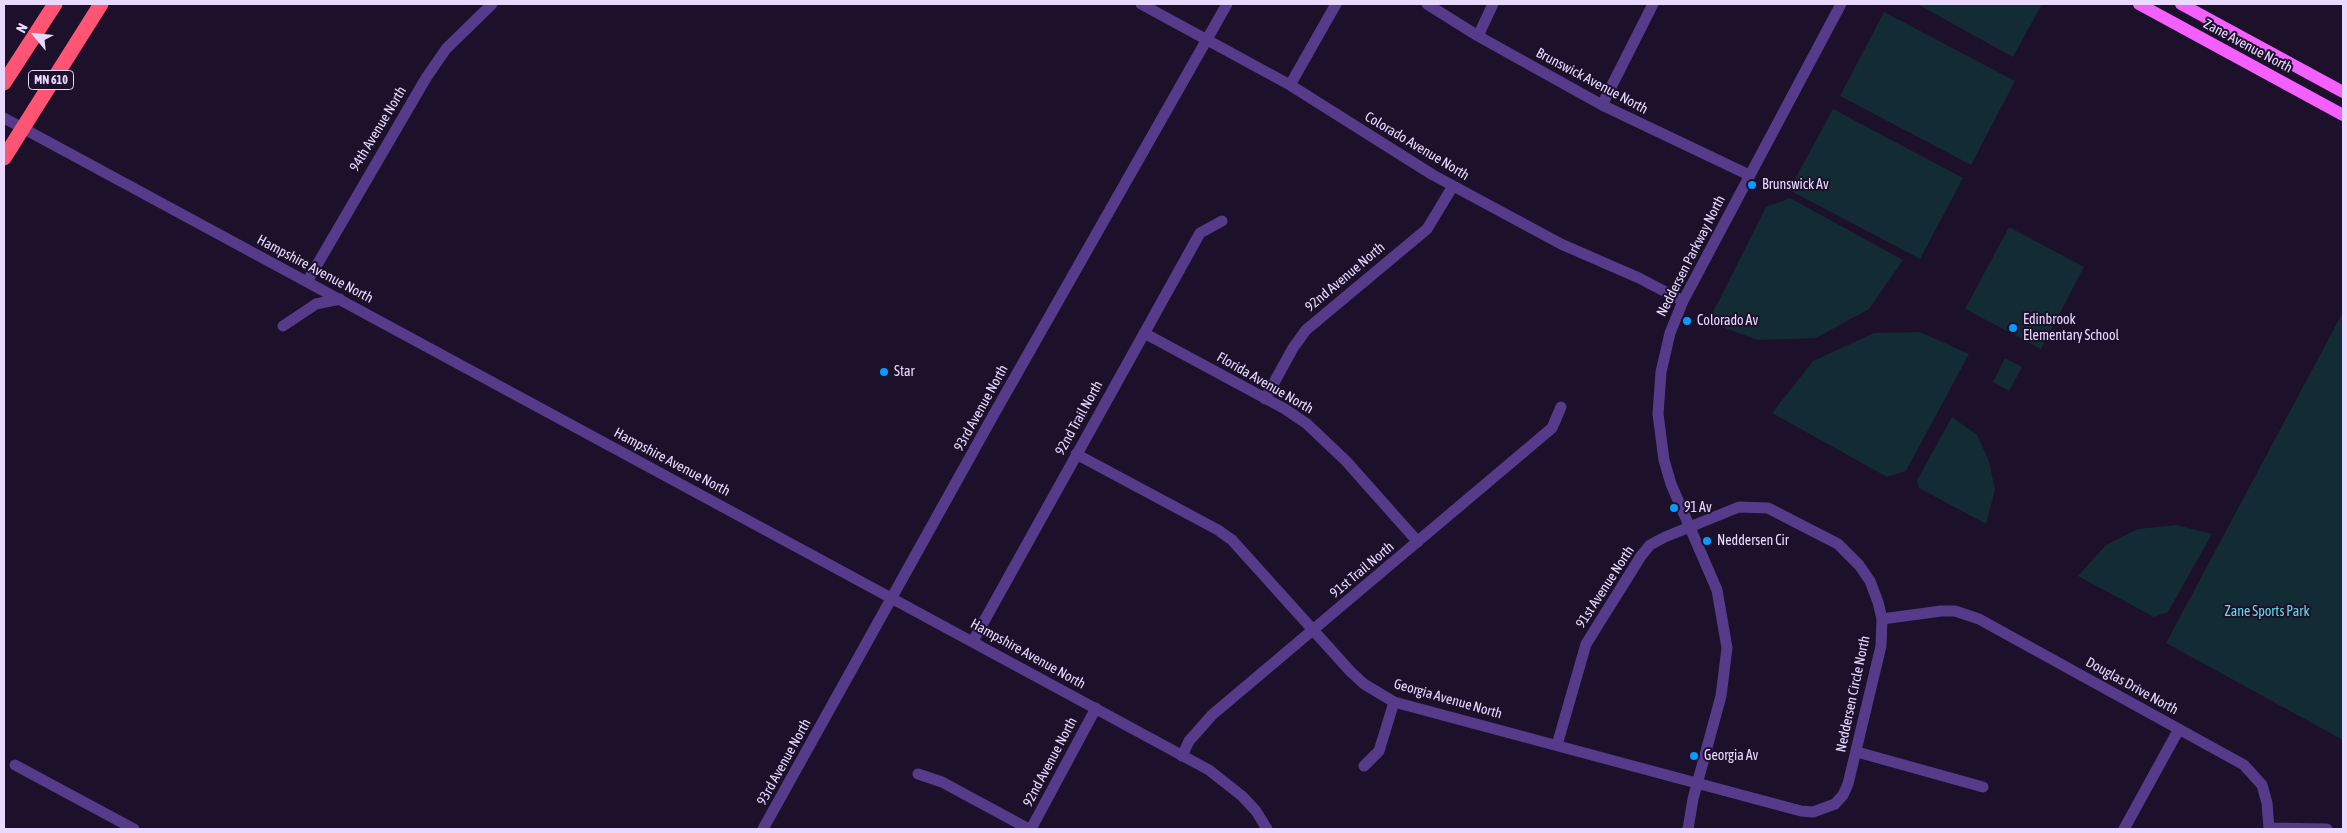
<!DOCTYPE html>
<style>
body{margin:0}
#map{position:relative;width:2347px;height:833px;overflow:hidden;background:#1c102a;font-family:"Asap Condensed",sans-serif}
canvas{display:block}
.frame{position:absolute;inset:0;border:5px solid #e9d9ff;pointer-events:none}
.north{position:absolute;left:10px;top:10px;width:50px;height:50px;-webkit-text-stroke:4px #1c102a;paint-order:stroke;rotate:298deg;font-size:14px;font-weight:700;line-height:20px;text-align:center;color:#e9d9ff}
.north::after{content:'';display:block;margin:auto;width:18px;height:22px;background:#e9d9ff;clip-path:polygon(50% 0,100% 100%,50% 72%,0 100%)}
</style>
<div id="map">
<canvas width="2347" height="833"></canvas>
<div class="frame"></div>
<div class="north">N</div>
</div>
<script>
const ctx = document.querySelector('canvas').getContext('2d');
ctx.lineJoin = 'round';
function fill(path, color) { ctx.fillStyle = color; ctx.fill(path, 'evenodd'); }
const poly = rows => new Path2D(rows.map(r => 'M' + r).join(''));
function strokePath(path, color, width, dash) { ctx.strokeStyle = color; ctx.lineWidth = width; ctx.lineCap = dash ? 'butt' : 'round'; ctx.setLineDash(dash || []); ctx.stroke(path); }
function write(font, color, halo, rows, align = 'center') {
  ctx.font = font + ' "Asap Condensed",sans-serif'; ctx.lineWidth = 4; ctx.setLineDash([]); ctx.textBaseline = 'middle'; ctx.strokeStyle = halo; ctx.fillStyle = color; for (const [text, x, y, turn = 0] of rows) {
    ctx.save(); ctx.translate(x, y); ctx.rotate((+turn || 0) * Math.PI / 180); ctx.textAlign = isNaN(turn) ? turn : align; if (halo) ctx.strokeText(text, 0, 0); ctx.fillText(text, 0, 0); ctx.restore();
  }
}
const green = poly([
 [1917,4,2042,4,2013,57],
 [1884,12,2015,81,1971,165,1840,96],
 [1833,109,1963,178,1920,259,1789,190],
 [1790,198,1903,260,1869,309,1816,338,1758,340,1708,322,1766,207],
 [2009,227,2084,267,2041,349,1965,309],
 [2343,312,2343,740,2166,643],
 [1920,332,1969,354,1906,471,1887,477,1772,413,1813,361,1874,333],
 [2005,358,2022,367,2009,391,1993,382],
 [1952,417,1977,435,1989,461,1995,490,1986,524,1919,488,1917,480],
 [2176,525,2212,534,2168,612,2154,617,2078,576,2106,545,2138,529]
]);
const stream = poly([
 [1568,828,1571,829]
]);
const minor = poly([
 [1141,4,1290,85,1433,175,1561,244,1639,278,1683,301],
 [1427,4,1478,36,1602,105,1749,175],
 [1478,36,1493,4],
 [1290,85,1336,4],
 [1602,105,1653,4],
 [4,118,1209,770,1242,796,1256,811,1267,829],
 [307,282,426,78,446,49,492,4],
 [283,326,316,304,340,299],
 [1144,333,1285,409,1307,424,1346,461,1418,542],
 [1265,399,1293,348,1306,330,1427,229,1453,186],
 [1076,454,1218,530,1232,540,1350,671,1364,684,1394,702,1801,811,1813,812,1835,804,1843,795,1848,784,1881,646,1882,619,1878,602,1870,581,1859,565,1838,544,1768,508,1739,507,1665,537,1650,545,1641,556,1586,644,1557,745],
 [1882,619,1941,611,1955,611,1979,619,2244,765,2262,785,2267,803,2269,829],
 [973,641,1200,233,1222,221],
 [1857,752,1983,787],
 [1182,756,1189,741,1212,715,1552,428,1561,407],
 [15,765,134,829],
 [1364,766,1379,751,1394,702],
 [918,774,942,782,1029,829],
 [2269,828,2327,829],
 [763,829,994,414,1227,4],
 [1031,829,1096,708],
 [1688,829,1693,799,1721,696,1727,648,1717,590,1671,484,1664,460,1658,414,1661,372,1670,333,1683,301,1841,4],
 [2124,829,2179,729]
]);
const major = poly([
 [2139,4,2343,115],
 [2181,4,2343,92]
]);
const highway = poly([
 [4,83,55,4],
 [4,158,101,4]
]);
const markers = [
 [1752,185,5,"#059bff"],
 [1687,321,5,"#059bff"],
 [2013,328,5,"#059bff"],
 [884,372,5,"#059bff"],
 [1674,508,5,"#059bff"],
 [1707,541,5,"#059bff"],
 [1694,756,5,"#059bff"]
];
const shields = [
 [51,80,45]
];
const shieldNames = [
 ["MN 610",51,80]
];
const streetNames = [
 ["Zane Avenue North",2248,46,28],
 ["Brunswick Avenue North",1592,81,28],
 ["94th Avenue North",378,129,-59],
 ["Colorado Avenue North",1417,146,31],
 ["Neddersen Parkway North",1691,256,-63],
 ["Hampshire Avenue North",315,269,28],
 ["92nd Avenue North",1345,277,-40],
 ["Florida Avenue North",1265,383,30],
 ["93rd Avenue North",981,408,-61],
 ["92nd Trail North",1079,418,-61],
 ["Hampshire Avenue North",672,462,28],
 ["91st Trail North",1362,570,-40],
 ["91st Avenue North",1605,587,-57],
 ["Hampshire Avenue North",1028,654,29],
 ["Douglas Drive North",2132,686,29],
 ["Neddersen Circle North",1853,694,-78],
 ["Georgia Avenue North",1448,699,16],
 ["93rd Avenue North",784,762,-61],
 ["92nd Avenue North",1050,762,-62]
];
const poiNames = [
 ["Brunswick Av",1762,185],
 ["Edinbrook",2023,320],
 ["Elementary School",2023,336],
 ["Colorado Av",1697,321],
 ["Star",894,372],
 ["91 Av",1684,508],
 ["Neddersen Cir",1717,541],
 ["Georgia Av",1704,756]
];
const parkNames = [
 ["Zane Sports Park",2267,612]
];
fill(green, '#132b34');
strokePath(stream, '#0a0e49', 3);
strokePath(minor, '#553b89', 11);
strokePath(major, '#f360ff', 12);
strokePath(highway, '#ff5473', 15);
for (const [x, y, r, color] of markers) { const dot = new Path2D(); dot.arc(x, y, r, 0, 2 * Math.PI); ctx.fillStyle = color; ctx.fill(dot); strokePath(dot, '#1c102a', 2); }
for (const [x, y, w] of shields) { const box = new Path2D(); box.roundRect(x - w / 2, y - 9.5, w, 19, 4); ctx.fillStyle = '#1c102a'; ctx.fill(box); strokePath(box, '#e9d9ff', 1); }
write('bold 12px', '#e9d9ff', null, shieldNames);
write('14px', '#e9d9ff', '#1c102a', streetNames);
write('14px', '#e9d9ff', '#1c102a', poiNames, 'left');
write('14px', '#62dce2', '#1c102a', parkNames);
</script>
